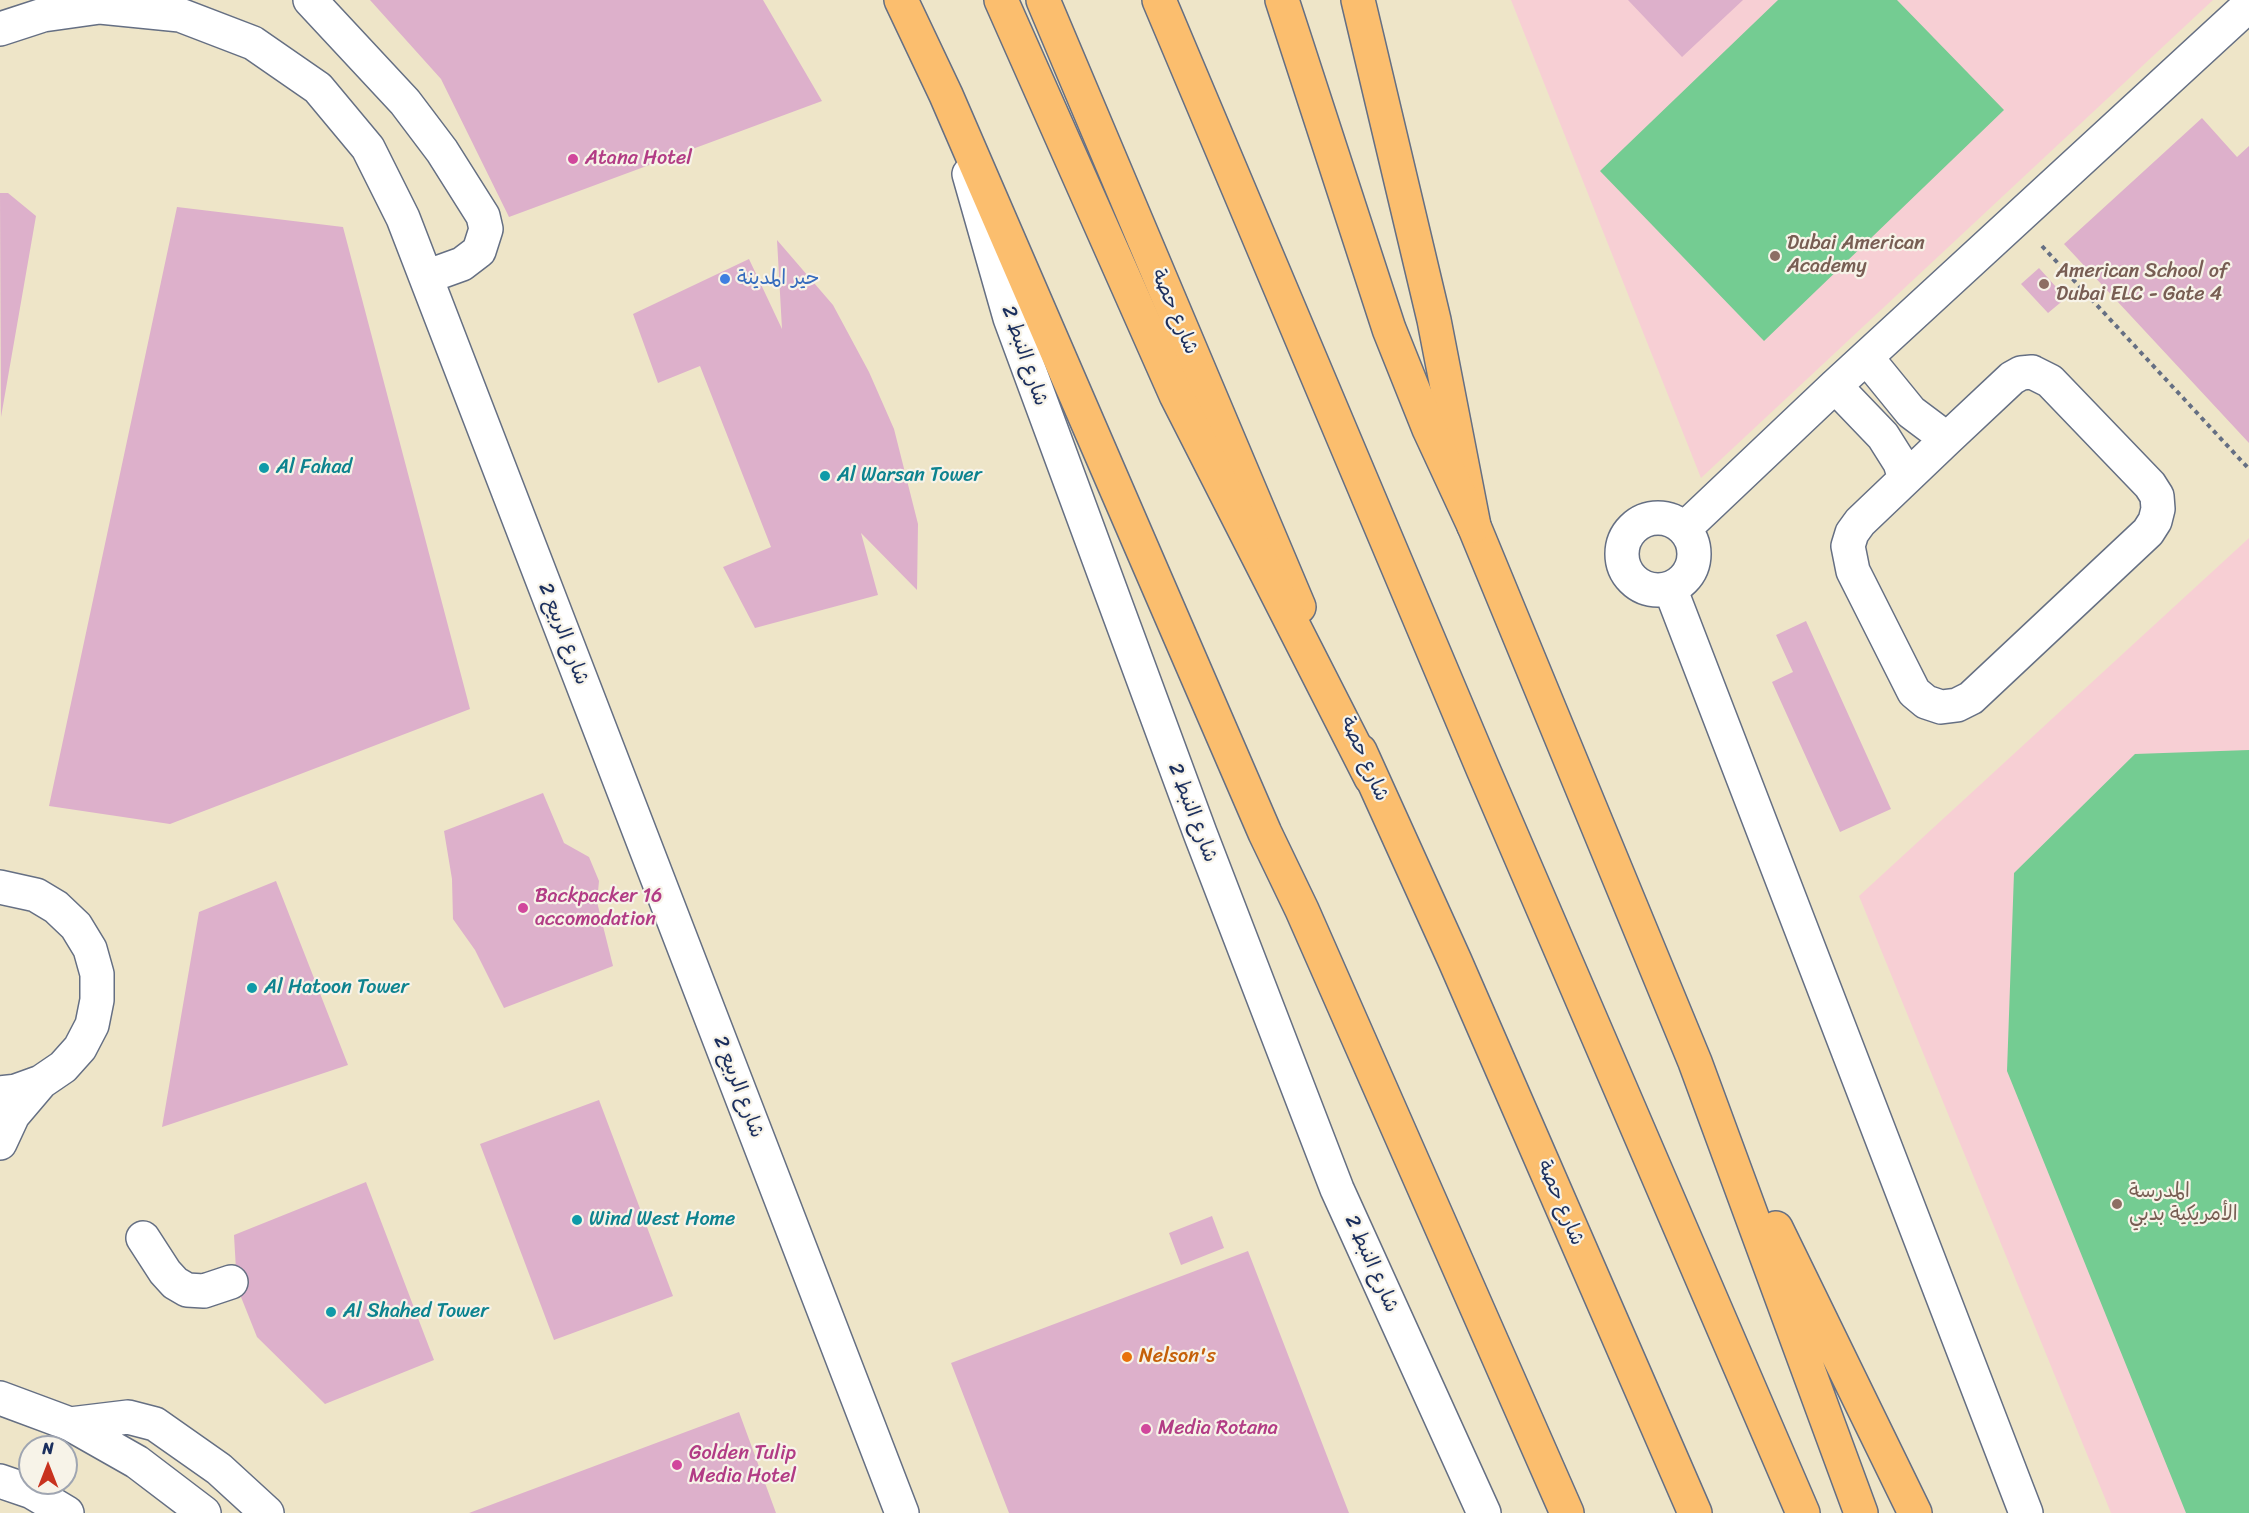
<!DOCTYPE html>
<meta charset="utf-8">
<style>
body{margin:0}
#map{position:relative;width:2249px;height:1513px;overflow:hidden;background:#eee5c8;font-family:Sriracha,sans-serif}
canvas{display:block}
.north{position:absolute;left:18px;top:1435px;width:60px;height:60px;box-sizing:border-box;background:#f7f3e8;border:2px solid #9fa5b1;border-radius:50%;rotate:0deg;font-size:16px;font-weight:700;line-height:24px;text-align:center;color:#1b2f5e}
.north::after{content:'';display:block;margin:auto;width:21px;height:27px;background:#c8321e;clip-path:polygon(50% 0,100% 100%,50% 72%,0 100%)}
</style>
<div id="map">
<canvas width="2249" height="1513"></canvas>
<div class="north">N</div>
</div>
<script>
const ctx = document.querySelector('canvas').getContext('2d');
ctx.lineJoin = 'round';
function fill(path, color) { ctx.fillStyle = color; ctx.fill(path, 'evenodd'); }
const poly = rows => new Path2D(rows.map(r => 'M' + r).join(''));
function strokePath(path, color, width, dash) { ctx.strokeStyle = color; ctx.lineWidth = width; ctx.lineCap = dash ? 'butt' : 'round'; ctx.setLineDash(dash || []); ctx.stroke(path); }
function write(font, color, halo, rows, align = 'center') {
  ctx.font = font + ' Sriracha,"Playpen Sans Arabic",sans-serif'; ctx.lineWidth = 4.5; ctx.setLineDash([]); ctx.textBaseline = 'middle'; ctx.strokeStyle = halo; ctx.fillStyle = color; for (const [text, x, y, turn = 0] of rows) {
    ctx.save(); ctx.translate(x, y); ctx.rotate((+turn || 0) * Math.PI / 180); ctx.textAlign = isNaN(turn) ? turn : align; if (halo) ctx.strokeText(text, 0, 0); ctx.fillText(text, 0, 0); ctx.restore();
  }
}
const built = poly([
 [1511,0,2213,0,1701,478],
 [2249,538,2249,1513,2111,1513,1859,896]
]);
const green = poly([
 [1778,0,1897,0,2004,110,1764,341,1600,171],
 [2249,750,2249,1513,2186,1513,2007,1071,2014,873,2135,754]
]);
const building = poly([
 [370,0,763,0,822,101,509,217,441,79],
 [1628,0,1743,0,1682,57],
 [2202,118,2237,157,2249,146,2249,443,2064,244],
 [0,193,8,193,36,216,1,417],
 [177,207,343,227,470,709,170,824,49,806],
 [777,240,833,305,869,372,894,429,918,524,917,590,861,533,878,595,755,628,723,567,771,547,700,366,658,383,633,314,749,259,782,329],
 [2039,268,2066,298,2048,313,2021,284],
 [1806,621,1891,809,1840,832,1772,682,1793,672,1776,635],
 [543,793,564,843,589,857,599,881,597,902,613,966,504,1008,475,950,453,919,452,879,444,831],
 [276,881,348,1065,162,1127,199,912],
 [599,1100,673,1296,554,1340,480,1144],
 [366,1182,434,1360,325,1404,257,1337,237,1287,234,1235],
 [1212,1216,1224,1248,1181,1265,1169,1233],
 [1248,1251,1349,1513,1009,1513,951,1363],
 [739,1412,776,1513,469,1513]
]);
const path = poly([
 [2042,246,2249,469]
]);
const minor = poly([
 [310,0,405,102,442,151,483,216,486,229,479,251,462,264,426,277],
 [0,29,43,15,100,7,180,15,253,43,318,88,368,148,403,218,902,1513],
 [969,174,1010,318,1200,833,1337,1189,1484,1513],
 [1867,358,1911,412,1947,439],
 [2032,372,2050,381,2150,485,2157,496,2158,509,2155,521,2148,532,1971,698,1957,705,1941,707,1926,702,1914,692,1853,571,1848,546,1852,533,1860,522,1947,439,2012,378,2021,373,2032,372],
 [1835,386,1883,436,1900,463,1905,479],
 '1622 554a36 36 0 1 1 72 0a36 36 0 1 1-72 0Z',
 [1684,529,1835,386,2249,5],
 [1670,588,2026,1513],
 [0,887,36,895,56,907,76,926,90,949,97,974,97,1000,92,1025,80,1048,63,1067,41,1082,16,1091,0,1093],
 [0,1143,13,1115,41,1082],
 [143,1238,165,1272,175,1283,187,1290,204,1291,231,1282],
 [0,1398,70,1424,137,1462,204,1513],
 [70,1424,128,1417,155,1424,219,1469,267,1513],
 [0,1481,32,1492,67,1513]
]);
const major = poly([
 [901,0,946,95,1265,833,1302,910,1567,1513],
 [1043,0,1299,607],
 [1159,0,1483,769,1803,1513],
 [1358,0,1434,320,1474,526,1695,1062,1861,1513],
 [1360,751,1455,961,1695,1513],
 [1776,1228,1915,1513]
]);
const highway = poly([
 [1001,0,1176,395,1371,778],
 [1282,0,1389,329,1429,429,1474,526]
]);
const markers = [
 [573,159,6,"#d1479c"],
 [1775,256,6,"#8d6e63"],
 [725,279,6,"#3f7fe0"],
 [2044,284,6,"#8d6e63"],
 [264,468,6,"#0f9aa8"],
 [825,476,6,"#0f9aa8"],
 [523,908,6,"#d1479c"],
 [252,988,6,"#0f9aa8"],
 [2117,1204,6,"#8d6e63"],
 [577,1220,6,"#0f9aa8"],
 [331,1312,6,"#0f9aa8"],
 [1127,1357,6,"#e8710a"],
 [1146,1429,6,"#d1479c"],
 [677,1465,6,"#d1479c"]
];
const hotelNames = [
 ["Atana Hotel",585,159],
 ["Backpacker 16",535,897],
 ["accomodation",535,920],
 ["Media Rotana",1158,1429],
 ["Golden Tulip",689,1454],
 ["Media Hotel",689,1477]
];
const educationNames = [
 ["Dubai American",1787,244],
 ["Academy",1787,267],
 ["American School of",2056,272],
 ["Dubai ELC - Gate 4",2056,295],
 ["المدرسة",2129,1192],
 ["الأمريكية بدبي",2129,1215]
];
const shopNames = [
 ["حير المدينة",737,279]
];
const streetNames = [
 ["شارع حصة",1174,312,67],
 ["شارع النبط 2",1024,356,71],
 ["شارع الربيع 2",563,634,69],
 ["شارع حصة",1364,759,66],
 ["شارع النبط 2",1192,813,69],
 ["شارع الربيع 2",738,1087,69],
 ["شارع حصة",1560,1203,67],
 ["شارع النبط 2",1371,1264,66]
];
const cultureNames = [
 ["Al Fahad",276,468],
 ["Al Warsan Tower",837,476],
 ["Al Hatoon Tower",264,988],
 ["Wind West Home",589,1220],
 ["Al Shahed Tower",343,1312]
];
const foodNames = [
 ["Nelson's",1139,1357]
];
fill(built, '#f7cfd4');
fill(green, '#74cc92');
fill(building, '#ddb0cb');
strokePath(minor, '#656f83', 36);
strokePath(major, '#656f83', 36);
strokePath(highway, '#656f83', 36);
strokePath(path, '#656f83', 4, [4.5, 4.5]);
strokePath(minor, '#fff', 33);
strokePath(major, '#fbbe6e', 33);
strokePath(highway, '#fbbe6e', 33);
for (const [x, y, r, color] of markers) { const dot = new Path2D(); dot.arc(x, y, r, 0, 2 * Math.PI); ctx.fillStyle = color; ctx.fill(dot); strokePath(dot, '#f7f3e8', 2); }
write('20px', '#b23c85', '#f7f3e8', hotelNames, 'left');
write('20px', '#785e54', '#f7f3e8', educationNames, 'left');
write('20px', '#366cbe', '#f7f3e8', shopNames, 'left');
write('20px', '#1b2f5e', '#f7f3e8', streetNames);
write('20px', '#0d838f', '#f7f3e8', cultureNames, 'left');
write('20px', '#c56008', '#f7f3e8', foodNames, 'left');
</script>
